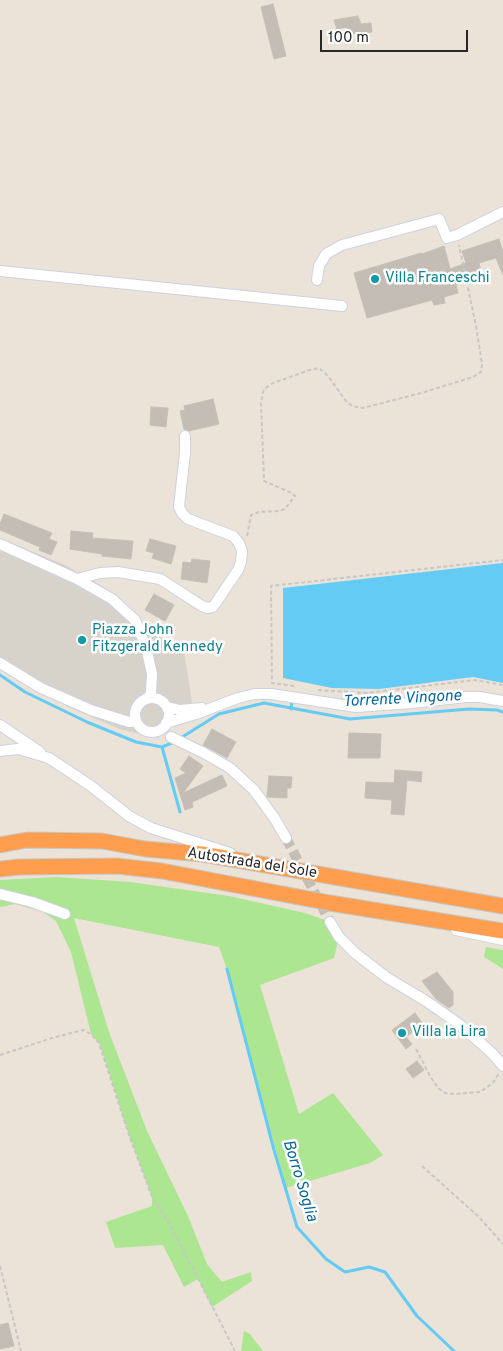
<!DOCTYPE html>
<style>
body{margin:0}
#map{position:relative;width:503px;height:1351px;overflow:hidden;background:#ebe3d8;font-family:Overpass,sans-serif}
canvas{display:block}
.scale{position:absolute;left:320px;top:30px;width:148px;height:22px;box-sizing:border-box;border:2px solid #282828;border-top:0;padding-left:6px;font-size:15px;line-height:18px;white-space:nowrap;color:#282828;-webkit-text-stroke:4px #fff;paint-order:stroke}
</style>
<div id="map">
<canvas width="503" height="1351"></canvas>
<div class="scale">100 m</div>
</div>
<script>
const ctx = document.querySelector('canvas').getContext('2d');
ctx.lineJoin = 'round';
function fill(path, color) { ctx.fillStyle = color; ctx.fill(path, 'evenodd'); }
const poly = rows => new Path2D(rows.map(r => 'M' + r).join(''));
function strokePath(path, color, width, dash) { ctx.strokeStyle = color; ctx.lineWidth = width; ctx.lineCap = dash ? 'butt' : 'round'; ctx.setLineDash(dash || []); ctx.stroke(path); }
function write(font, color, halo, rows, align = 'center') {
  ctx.font = font + ' Overpass,sans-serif'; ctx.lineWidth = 5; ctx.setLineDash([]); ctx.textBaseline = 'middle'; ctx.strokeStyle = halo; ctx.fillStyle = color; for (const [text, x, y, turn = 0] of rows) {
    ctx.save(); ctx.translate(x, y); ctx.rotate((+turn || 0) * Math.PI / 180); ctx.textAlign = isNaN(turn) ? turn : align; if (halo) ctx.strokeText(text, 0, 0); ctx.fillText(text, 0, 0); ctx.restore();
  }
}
const green = poly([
 [57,877,130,882,229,896,305,913,330,922,339,937,334,958,260,985,299,1114,333,1093,383,1155,370,1163,286,1188,227,969,219,947,74,918,109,1032,147,1131,188,1216,207,1264,222,1282,251,1272,252,1281,212,1307,198,1279,184,1287,163,1245,115,1248,106,1222,152,1206,152,1197,129,1135,103,1054,99,1043,91,1034,71,952,56,921,43,912,15,904,0,907,0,880],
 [486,947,503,950,503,969,484,957],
 [244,1331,250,1334,263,1351,241,1351]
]);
const plaza = poly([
 [0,538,65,565,100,585,134,612,146,629,184,651,192,702,158,738,119,729,78,711,32,688,0,668]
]);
const water = poly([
 [503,563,503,683,473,677,379,689,332,688,283,678,283,588]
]);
const stream = poly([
 [0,675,25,692,87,722,136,742,162,747,174,742],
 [291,709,292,702],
 [179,739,219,714,264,703,350,719,469,709,497,710,503,712],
 [162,747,180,812],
 [227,969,274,1150,297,1227,326,1259,345,1272,369,1267,385,1272,417,1316,454,1351]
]);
const building = poly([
 [273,4,286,56,274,59,261,7,273,4],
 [358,16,361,24,371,23,372,32,348,34,347,27,337,29,334,20,358,16],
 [499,239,503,252,503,275,496,258,479,263,482,275,463,281,464,283,456,285,458,293,444,297,445,303,434,305,432,300,367,318,354,273,421,253,422,254,444,246,450,269,466,263,462,251,499,239],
 [213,399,219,424,189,431,184,429,180,411,185,410,184,406,213,399],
 [151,407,168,408,166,427,150,425,151,407],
 [4,514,52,533,49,539,57,542,51,555,39,550,40,547,0,530,0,524,4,514],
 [71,531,93,533,92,538,133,541,131,559,102,556,102,554,70,549,71,531],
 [150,539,176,546,171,564,152,558,154,553,146,551,150,539],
 [192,559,210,561,207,583,181,579,183,562,191,563,192,559],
 [154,594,174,605,165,621,145,610,154,594],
 [212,729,236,742,227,758,203,745,212,729],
 [349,733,381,734,380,758,348,758,349,733],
 [189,756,203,766,183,793,222,775,227,786,192,802,193,807,185,810,175,778,186,773,180,769,189,756],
 [395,770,422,772,421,782,407,780,404,815,391,814,392,800,365,798,366,782,394,783,395,770],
 [269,776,292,777,291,788,287,788,287,798,267,797,269,776],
 [437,972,453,992,453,1005,449,1008,436,999,422,981,437,972],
 [415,1013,423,1024,406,1037,412,1044,406,1049,392,1030,415,1013],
 [417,1061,424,1070,413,1078,406,1069,417,1061],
 [8,1323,14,1346,0,1349,0,1325,8,1323]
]);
const minorTunnel = poly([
 [286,838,330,922]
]);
const path = poly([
 [247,536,251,515,259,512,279,511,285,509,295,496,292,493,264,481,261,403,264,389,273,383,310,370,319,368,328,376,346,401,352,406,363,408,421,393,473,377,481,372,482,364,476,326,459,245],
 [294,686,272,683,271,586,503,560],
 [318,690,367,693,474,680,503,685],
 [416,1049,430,1076,438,1088,445,1093,455,1094,480,1092,493,1083,499,1073],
 [0,1055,52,1038,83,1030,91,1034,99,1043,129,1135,152,1197,163,1213,185,1253,235,1351],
 [422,1166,478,1216,503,1244],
 [0,1266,21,1351]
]);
const minor = poly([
 [0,271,342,306],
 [317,280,319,266,326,254,342,245,439,219,447,238,457,235,503,212],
 [0,544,77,579,112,599,135,620,146,647,152,674,151,692,150,696,143,701],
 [77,579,100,573,118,572,160,579,202,606,207,608,213,607,238,570,241,562,242,551,239,543,233,536,188,519,182,513,179,507,185,453,185,436],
 [0,663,41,688,91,710,129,722,136,721],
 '135 715a17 17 0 1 1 34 0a17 17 0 1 1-34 0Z',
 [167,707,180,710,202,708],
 [166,723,196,714,238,698,255,694,271,694,356,707,412,703,466,697,479,697,503,701],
 [0,725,40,752],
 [171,737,204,753,230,768,254,790,275,819,286,838],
 [0,751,18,749,49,758,91,786,129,816,151,828,230,853],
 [0,894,32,902,65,914],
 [330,922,339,937,355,953,386,977,426,1001,459,1024,492,1053,503,1066],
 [456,930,503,940]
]);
const highway = poly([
 [0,845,27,840,102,841,145,849,202,854,503,906],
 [0,869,19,867,117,866,162,871,330,903,503,931]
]);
const markers = [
 [375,279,5,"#0f9aa8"],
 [82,640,5,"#0f9aa8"],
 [402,1033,5,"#0f9aa8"]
];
const cultureNames = [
 ["Villa Franceschi",385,279],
 ["Piazza John",92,631],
 ["Fitzgerald Kennedy",92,648],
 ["Villa la Lira",412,1033]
];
const streetNames = [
 ["Autostrada del Sole",252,864,9]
];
const waterNames = [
 ["Torrente Vingone",402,700,-3],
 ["Borro Soglia",299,1181,73]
];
fill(green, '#ace691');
fill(plaza, '#d7d3cb');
fill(water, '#64cbf4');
strokePath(stream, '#64cbf4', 3);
fill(building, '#c3bdb5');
strokePath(building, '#c6bfb2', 1);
strokePath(minorTunnel, '#c4beb5', 10, [10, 5]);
strokePath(minor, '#cdd1e2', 12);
strokePath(highway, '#c7c7c7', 17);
strokePath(path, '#c7c7c7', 2, [4, 2.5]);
strokePath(minor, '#fff', 10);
strokePath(highway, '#ff9e4f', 15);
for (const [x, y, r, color] of markers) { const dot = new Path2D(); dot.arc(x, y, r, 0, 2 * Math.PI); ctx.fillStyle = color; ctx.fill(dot); strokePath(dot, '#fff', 2); }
write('15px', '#0d838f', '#fff', cultureNames, 'left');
write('15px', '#282828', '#fff', streetNames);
write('italic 16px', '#06679d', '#fff', waterNames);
</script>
